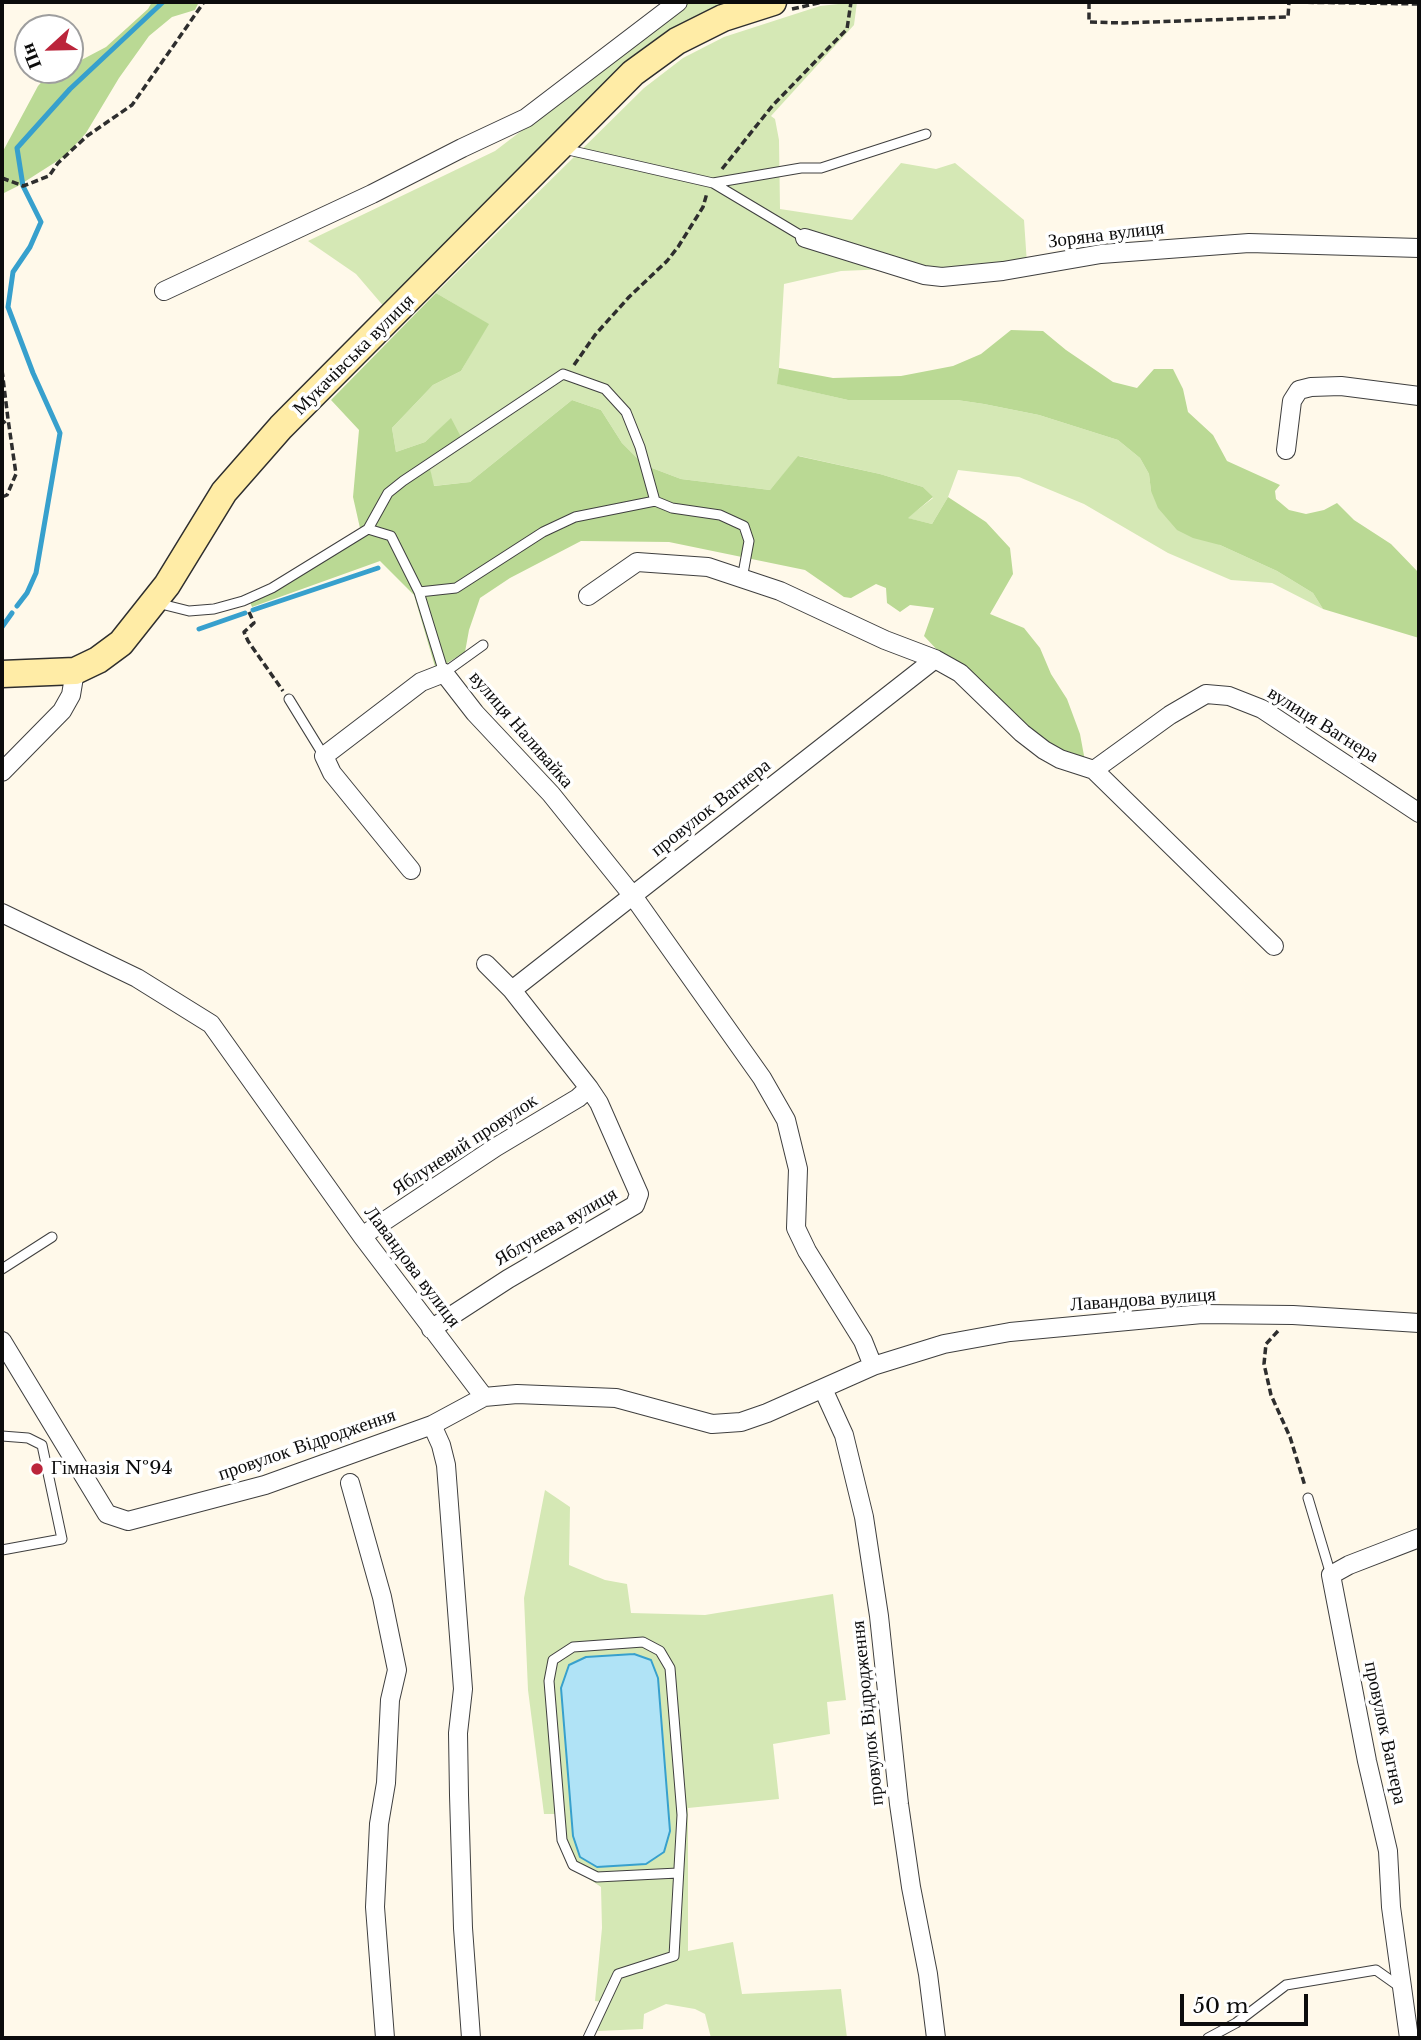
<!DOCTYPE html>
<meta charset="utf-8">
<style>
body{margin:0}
#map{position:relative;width:1421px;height:2040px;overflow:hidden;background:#fff9ea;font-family:"Libre Baskerville",serif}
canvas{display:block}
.frame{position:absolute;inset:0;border:4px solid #0c0c0c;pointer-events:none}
.north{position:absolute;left:14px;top:14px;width:70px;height:70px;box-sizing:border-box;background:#fff;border:2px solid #9e9e9e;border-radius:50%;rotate:248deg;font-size:19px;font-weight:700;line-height:28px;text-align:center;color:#0c0c0c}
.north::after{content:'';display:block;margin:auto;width:24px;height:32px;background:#bb253b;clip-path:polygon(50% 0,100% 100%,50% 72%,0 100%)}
.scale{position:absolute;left:1180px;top:1994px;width:128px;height:32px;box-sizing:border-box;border:4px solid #0c0c0c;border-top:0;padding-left:9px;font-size:21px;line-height:24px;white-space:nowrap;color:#0c0c0c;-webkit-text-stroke:5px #fff;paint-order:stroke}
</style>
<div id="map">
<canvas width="1421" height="2040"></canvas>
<div class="frame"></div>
<div class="north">Пн</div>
<div class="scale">50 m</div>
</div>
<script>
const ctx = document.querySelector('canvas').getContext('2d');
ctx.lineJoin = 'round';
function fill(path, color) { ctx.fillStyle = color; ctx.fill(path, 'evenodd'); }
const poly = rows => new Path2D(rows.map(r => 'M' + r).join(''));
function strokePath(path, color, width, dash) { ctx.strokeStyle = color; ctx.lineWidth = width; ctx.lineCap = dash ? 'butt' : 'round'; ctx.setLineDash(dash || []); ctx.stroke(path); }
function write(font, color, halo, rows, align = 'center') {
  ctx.font = font + ' "Libre Baskerville",serif'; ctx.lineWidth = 7; ctx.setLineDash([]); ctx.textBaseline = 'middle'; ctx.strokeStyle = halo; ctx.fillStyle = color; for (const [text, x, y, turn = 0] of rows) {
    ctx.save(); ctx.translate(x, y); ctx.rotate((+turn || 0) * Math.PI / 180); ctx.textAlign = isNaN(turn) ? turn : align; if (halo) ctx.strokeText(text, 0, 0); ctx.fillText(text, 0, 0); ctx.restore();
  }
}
const green = poly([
 [690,2,744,2,719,11,386,309,356,274,308,241,495,151],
 [857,2,854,25,771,116,775,119,779,140,780,209,852,220,901,163,936,169,955,163,1024,220,1027,264,942,273,888,269,841,271,784,284,778,384,848,400,957,400,984,404,1039,415,1118,440,1140,458,1149,474,1151,491,1220,545,1277,571,1313,593,1323,609,1272,583,1231,580,1168,553,1084,504,1019,477,958,470,948,497,932,524,907,518,933,498,923,487,880,474,799,456,770,490,681,479,644,465,622,443,601,410,572,400,470,482,433,486,429,464,451,419,425,442,396,452,392,428,433,385,461,371,488,324,436,293,644,88,683,58,724,37,820,6],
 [545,1490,570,1507,569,1565,605,1580,627,1584,631,1613,705,1615,833,1594,846,1700,827,1702,830,1734,773,1744,779,1799,688,1808,688,1951,733,1942,742,1994,841,1989,847,2038,711,2038,705,2014,695,2009,666,2004,644,2014,643,2029,598,2031,603,2002,595,2001,602,1928,601,1887,570,1866,557,1814,544,1814,528,1690,524,1598]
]);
const forest = poly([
 [152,2,199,2,195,10,172,17,149,36,119,78,86,133,65,156,18,186,2,194,2,153,38,86,47,76,62,70,70,70,70,66,106,47,148,9],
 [436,293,489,324,461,371,433,385,392,428,396,452,425,442,451,418,461,437,429,464,434,486,470,482,572,400,601,410,622,443,644,465,681,479,770,490,798,456,880,474,923,487,933,497,908,518,932,524,948,497,986,522,1010,548,1013,574,990,614,1024,628,1040,648,1051,674,1067,699,1080,734,1085,761,1048,745,965,665,941,654,924,636,934,608,910,605,900,612,887,603,886,588,876,584,851,598,844,597,805,570,669,542,581,541,510,578,480,598,469,630,465,652,436,670,414,595,380,561,252,607,250,602,277,590,362,537,353,497,359,430,331,400],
 [1011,330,1043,331,1066,350,1113,382,1137,388,1154,369,1173,369,1183,389,1188,412,1213,435,1227,461,1280,485,1275,491,1276,499,1289,510,1306,514,1324,510,1337,503,1354,520,1391,544,1419,573,1419,638,1323,609,1313,593,1277,571,1220,545,1193,538,1177,530,1158,508,1151,491,1149,474,1140,458,1118,440,1039,415,984,404,957,400,848,400,777,384,779,368,833,378,901,376,953,366,981,354]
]);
const water = poly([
 [634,1654,651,1660,658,1678,670,1831,664,1852,646,1864,597,1867,580,1857,573,1836,561,1688,569,1665,586,1657,634,1654]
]);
const stream = poly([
 [17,606,27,593,36,573,60,433,33,373,8,307,13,272,30,247,41,222,23,186,17,148,70,89,163,2],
 [253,610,378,568],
 [2,627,12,613],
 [199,629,245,613]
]);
const path = poly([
 [1089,2,1089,22,1124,23,1288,17,1289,2,1419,4],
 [792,9,823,2],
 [722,169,773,105,847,29,851,2],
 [2,178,23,186,49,176,58,163,87,136,132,105,204,2],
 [574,365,595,335,629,297,667,261,678,247,703,207,707,193],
 [2,370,8,419,2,424],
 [2,497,7,495,16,474,8,419],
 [249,612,254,623,244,632,248,641,283,691],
 [1278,1331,1266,1344,1264,1364,1271,1395,1290,1437,1305,1486]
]);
const lane = poly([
 [564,149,713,183,805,238],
 [713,183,801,168,821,168,926,134],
 [368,529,391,536,419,592,444,673,483,645],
 [419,592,456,588,543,532,575,517,655,501],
 [157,603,189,611,214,609,243,601,272,588,368,529,388,493,403,481,563,374,605,389,626,412,640,447,655,501,672,508,720,515,744,526,749,541,742,579],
 [289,699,324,756],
 [2,1269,52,1237],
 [2,1436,28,1438,42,1445,62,1539,2,1550],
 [1308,1498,1331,1575],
 [588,2038,618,1974,674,1956,682,1815,670,1668,660,1651,643,1642,573,1647,553,1660,549,1681,562,1840,573,1865,597,1877,678,1873],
 [1208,2038,1236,2023,1286,1985,1376,1970,1400,1987]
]);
const street = poly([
 [805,238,924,275,942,277,1003,271,1101,254,1249,243,1419,248],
 [164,291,372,194,462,148,526,118,678,2],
 [1286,450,1292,401,1299,390,1311,387,1341,386,1419,396],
 [588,596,637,562,708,567,780,591,885,640,935,659,960,673,1022,733,1044,750,1060,759,1094,770,1274,946],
 [1094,770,1170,715,1206,694,1229,696,1262,709,1419,813],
 [2,772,62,711,71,695,75,671],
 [411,870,332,773,324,756,421,682,444,673,475,713,551,794,633,896,762,1078,786,1120,798,1169,796,1228,807,1251,863,1341,873,1366],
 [2,913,137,978,211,1024,362,1236,484,1397,517,1394,616,1398,712,1424,741,1422,767,1413,873,1366,944,1344,1010,1332,1202,1314,1293,1315,1419,1323],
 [512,990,935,659],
 [362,1236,496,1147,578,1098,589,1088],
 [431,1329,508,1279,635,1205,639,1194,599,1103,589,1088,512,990,486,964],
 [2,1341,107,1514,128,1521,265,1485,432,1425,484,1397],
 [823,1389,844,1435,864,1517,879,1616,899,1804,911,1887,928,1974,936,2038],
 [432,1425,441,1445,446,1465,463,1689,458,1733,459,1795,463,1928,471,2038],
 [350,1483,382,1597,397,1670,390,1700,386,1783,379,1824,375,1907,385,2038],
 [1409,2038,1391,1907,1388,1851,1367,1761,1331,1575,1349,1565,1419,1538]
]);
const secondary = poly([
 [2,674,75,671,98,660,121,643,167,585,224,492,281,427,633,73,677,41,723,18,773,2]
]);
const markers = [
 [37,1469,7,"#bb253b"]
];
const streetNames = [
 ["Зоряна вулиця",1106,235,-7],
 ["Мукачівська вулиця",354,355,-45],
 ["вулиця Вагнера",1323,725,32],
 ["вулиця Наливайка",521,730,49],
 ["провулок Вагнера",711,808,-38],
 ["Яблуневий провулок",465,1145,-33],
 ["Яблунева вулиця",556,1227,-30],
 ["Лавандова вулиця",412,1267,53],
 ["Лавандова вулиця",1143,1300,-4],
 ["провулок Відродження",307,1445,-19],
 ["провулок Відродження",868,1713,-96],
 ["провулок Вагнера",1385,1733,78]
];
const poiNames = [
 ["Гімназія №94",51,1469]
];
fill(green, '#d5e8b5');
fill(forest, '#bad994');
fill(water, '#b0e3f6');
strokePath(water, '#37a0cd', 2);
strokePath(stream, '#37a0cd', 5);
strokePath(lane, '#3f3f3f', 11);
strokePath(street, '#3f3f3f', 20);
strokePath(secondary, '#2e2e2e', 29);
strokePath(path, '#2e2e2e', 3.5, [7, 3.5]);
strokePath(lane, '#fff', 9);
strokePath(street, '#fff', 18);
strokePath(secondary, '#ffeca6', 26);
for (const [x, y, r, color] of markers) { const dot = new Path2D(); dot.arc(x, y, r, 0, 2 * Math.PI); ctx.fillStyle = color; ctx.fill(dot); strokePath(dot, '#fff', 2.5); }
write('19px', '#0c0c0c', '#fff', streetNames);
write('19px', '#0c0c0c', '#fff', poiNames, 'left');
</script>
